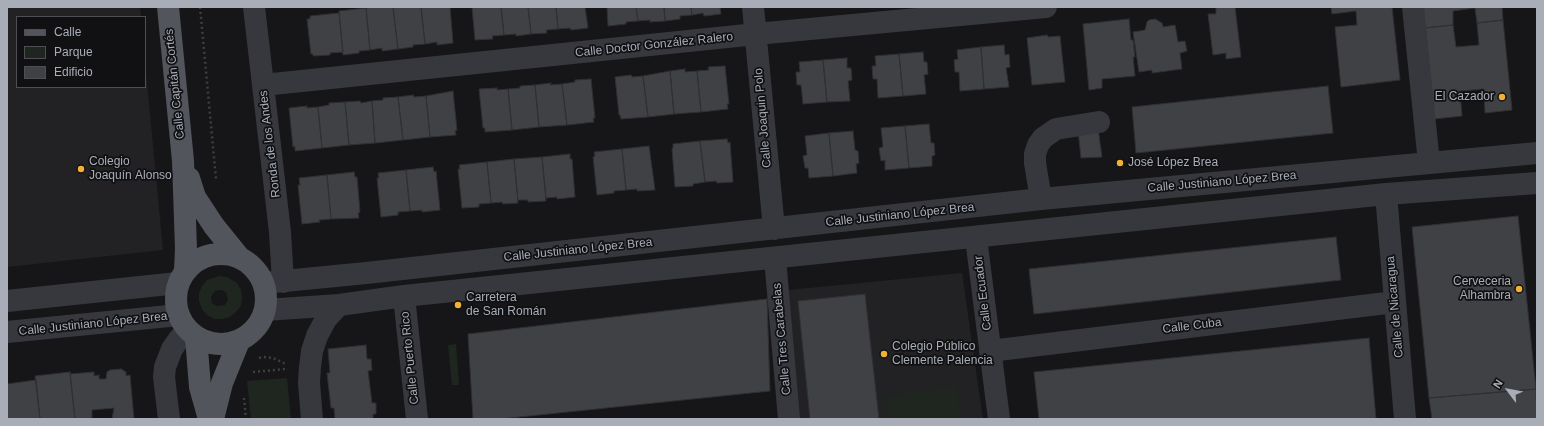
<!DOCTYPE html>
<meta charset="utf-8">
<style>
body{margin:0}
#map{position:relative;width:1544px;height:426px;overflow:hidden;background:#161618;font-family:Arial,sans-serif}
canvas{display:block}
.frame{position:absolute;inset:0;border:8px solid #a8adb8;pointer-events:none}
.legend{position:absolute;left:16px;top:16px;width:130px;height:72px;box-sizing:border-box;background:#111113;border:1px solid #4d4f55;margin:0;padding:5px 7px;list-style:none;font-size:12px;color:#a8adb8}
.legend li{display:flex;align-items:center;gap:8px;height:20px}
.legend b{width:20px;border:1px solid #4d4f55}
.north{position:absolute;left:1488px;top:370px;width:40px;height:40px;-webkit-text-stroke:3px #111113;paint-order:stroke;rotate:302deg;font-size:11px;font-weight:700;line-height:16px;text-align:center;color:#a8adb8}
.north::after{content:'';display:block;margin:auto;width:14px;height:18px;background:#a8adb8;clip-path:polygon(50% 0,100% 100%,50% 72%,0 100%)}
</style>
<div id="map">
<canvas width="1544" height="426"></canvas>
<div class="frame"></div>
<ul class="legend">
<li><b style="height:5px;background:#53555c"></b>Calle</li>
<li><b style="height:11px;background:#1e261f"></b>Parque</li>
<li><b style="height:11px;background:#404145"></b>Edificio</li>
</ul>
<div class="north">N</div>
</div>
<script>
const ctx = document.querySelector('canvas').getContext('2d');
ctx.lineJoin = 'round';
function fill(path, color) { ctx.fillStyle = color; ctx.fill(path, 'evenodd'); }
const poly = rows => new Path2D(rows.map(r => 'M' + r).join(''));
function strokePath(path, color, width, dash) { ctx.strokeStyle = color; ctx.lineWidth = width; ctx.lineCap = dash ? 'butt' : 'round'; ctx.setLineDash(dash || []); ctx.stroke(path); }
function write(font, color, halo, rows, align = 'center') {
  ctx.font = font + ' Arial,sans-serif'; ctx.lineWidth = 3.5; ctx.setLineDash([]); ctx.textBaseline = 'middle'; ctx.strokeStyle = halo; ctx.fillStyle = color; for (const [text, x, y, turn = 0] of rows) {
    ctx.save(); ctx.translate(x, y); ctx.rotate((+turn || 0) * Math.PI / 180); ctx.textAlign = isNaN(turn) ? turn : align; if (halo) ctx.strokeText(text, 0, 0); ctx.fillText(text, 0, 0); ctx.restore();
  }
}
const built = poly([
 [7,7,140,7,141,17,17,17,17,87,145,87,145,62,163,250,7,267],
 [962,273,983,419,799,419,788,290]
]);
const green = poly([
 [219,276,227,277,237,283,241,290,242,298,241,306,236,312,230,317,222,319,214,319,207,315,202,309,199,301,199,293,202,286,207,280],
 [221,290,226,292,228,300,225,305,217,306,212,303,211,297,215,291],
 [456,344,459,385,452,385,448,345],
 [287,378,291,419,251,419,247,381],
 [957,386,961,419,888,419,885,396]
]);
const building = poly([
 [376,7,393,7,398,49,382,51,382,48,370,50,366,8,376,7],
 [393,7,421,7,425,44,413,45,413,47,398,49,393,7],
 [421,7,450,7,453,43,437,45,437,42,425,44,421,7],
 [472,7,501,7,504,35,492,36,493,39,475,40,472,7],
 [501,7,528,7,531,34,516,36,516,34,504,35,501,7],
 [528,7,556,7,558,29,546,30,547,33,531,34,528,7],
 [556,7,585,7,588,28,571,30,570,28,558,29,556,7],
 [607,7,636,7,638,21,626,22,626,24,608,26,607,7],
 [636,7,664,7,665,21,650,22,650,20,638,21,636,7],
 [664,7,691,7,692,15,680,16,680,19,665,21,664,7],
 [691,7,720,7,721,14,704,16,703,13,692,15,691,7],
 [1216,7,1235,7,1241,57,1226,59,1226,53,1213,55,1208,14,1216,14,1216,7],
 [1331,7,1392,7,1400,80,1341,87,1335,27,1357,25,1356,11,1332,14,1331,7],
 [1423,7,1502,7,1503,20,1477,23,1475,8,1453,11,1453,25,1425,28,1423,7],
 [366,8,370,50,359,51,359,53,343,55,339,11,366,8],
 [339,13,343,52,330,53,330,55,313,56,313,54,311,54,307,19,310,19,310,16,339,13],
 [1129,19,1131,40,1133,40,1135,57,1133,57,1135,76,1102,79,1102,88,1089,90,1083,24,1129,19],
 [1155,19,1162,23,1163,27,1175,25,1178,42,1185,41,1187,51,1180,53,1182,69,1152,73,1152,70,1139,72,1133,32,1145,30,1147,22,1149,20,1155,19],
 [1503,20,1512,110,1485,113,1484,89,1460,91,1462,116,1434,119,1425,28,1453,25,1456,47,1479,45,1477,23,1503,20],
 [1047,35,1048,37,1060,36,1065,82,1032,85,1027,38,1047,35],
 [1004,45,1005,55,1009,54,1010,67,1006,68,1009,87,984,89,981,47,1004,45],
 [981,47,984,89,960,91,959,72,955,72,954,60,958,59,957,50,981,47],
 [923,52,924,62,927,62,928,74,924,75,926,94,903,96,899,54,923,52],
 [899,54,903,96,878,98,877,79,873,79,872,66,876,66,875,56,899,54],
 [847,58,847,68,851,68,852,80,848,81,850,101,827,102,823,60,847,58],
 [823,60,827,102,803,104,801,85,797,85,796,72,800,72,799,62,823,60],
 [725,66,729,104,727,104,728,109,701,112,697,71,709,70,708,67,725,66],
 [685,69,685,72,697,71,701,112,674,114,670,71,685,69],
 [670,71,674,114,648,117,643,76,670,71],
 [631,75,632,77,643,76,648,117,621,119,620,115,619,115,615,77,631,75],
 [591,79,595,118,593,118,594,122,567,125,562,84,575,82,575,80,591,79],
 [551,83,550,85,562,84,567,125,539,127,535,85,551,83],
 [535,85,539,127,512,130,508,89,520,88,520,86,535,85],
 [1328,86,1333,133,1136,153,1132,107,1328,86],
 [497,88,497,90,508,89,512,130,485,132,485,128,483,128,479,89,497,88],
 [453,91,457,130,455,131,456,135,430,137,426,96,453,91],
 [413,95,414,97,426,96,430,137,403,140,398,97,413,95],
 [398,97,403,140,375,143,372,101,383,100,383,98,398,97],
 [360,101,361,103,372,101,375,143,349,145,345,102,360,101],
 [345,102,349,145,322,148,318,107,329,105,329,103,345,102],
 [307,106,307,108,318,107,322,148,295,151,295,146,293,147,289,108,307,106],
 [929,124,931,143,934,143,935,155,932,156,932,166,909,168,905,126,929,124],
 [905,126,909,168,885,170,885,160,881,161,879,148,883,147,881,128,905,126],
 [1098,128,1102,157,1081,158,1078,130,1098,128],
 [853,131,855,150,858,151,859,163,856,164,857,173,833,176,829,133,853,131],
 [829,133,833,176,809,178,808,168,805,168,803,156,807,155,805,136,829,133],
 [727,139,728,143,730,142,733,182,717,183,716,181,705,182,700,141,727,139],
 [700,141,705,182,693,184,693,186,675,187,672,149,673,148,673,144,700,141],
 [649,146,655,190,637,191,637,189,626,190,622,149,649,146],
 [622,149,626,190,614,191,614,193,597,195,593,157,595,156,594,152,622,149],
 [570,154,570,159,572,159,575,197,557,199,557,197,546,198,542,157,570,154],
 [542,157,546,201,528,202,528,200,518,200,514,159,542,157],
 [514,159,518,203,503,204,502,202,491,203,487,162,514,159],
 [487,162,491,203,479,204,479,207,462,208,458,169,460,169,459,165,487,162],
 [433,167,434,172,436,171,440,210,422,212,422,210,410,211,406,170,433,167],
 [406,170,410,211,398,212,398,215,381,217,377,178,379,178,378,173,406,170],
 [354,172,355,177,357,177,360,212,358,213,359,218,331,219,327,175,354,172],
 [327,175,331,219,319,220,320,222,302,224,298,185,300,185,299,178,327,175],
 [1518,216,1536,389,1429,398,1412,227,1518,216],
 [1336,237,1341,280,1034,314,1029,269,1336,237],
 [865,294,879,419,810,419,798,301,865,294],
 [767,299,770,391,500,419,473,419,468,334,767,299],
 [1369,338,1376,419,1039,419,1034,372,1369,338],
 [366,345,367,359,371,359,372,370,368,371,372,403,376,403,376,414,373,414,373,419,335,419,334,408,331,408,327,373,330,373,328,349,366,345],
 [121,369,126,372,126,376,130,375,134,419,112,419,114,408,92,410,92,418,75,419,70,374,94,372,94,376,99,375,99,379,106,379,107,372,110,370,121,369],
 [70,372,75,419,40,419,35,376,70,372],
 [36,380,40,419,7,419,7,384,36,380],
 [1536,389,1537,419,1432,419,1429,398,1536,389]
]);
const path = poly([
 [200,7,216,179],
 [259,358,263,357,273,358,286,364],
 [253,372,286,369],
 [244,398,246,419]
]);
const minor = poly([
 [254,7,280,232,283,282],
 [753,7,774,229],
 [1413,7,1429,163],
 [263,85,756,34,1046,7],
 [1386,194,1405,419],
 [1041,199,1035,163,1035,154,1038,145,1043,138,1056,129,1099,122],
 [976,238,999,419],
 [775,258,789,419],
 [264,283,366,273,1041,199,1537,153],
 [404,296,417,419],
 [7,301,178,283],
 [265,310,339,305,404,296,1386,194,1537,183],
 [7,332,179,315],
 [990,351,1395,302],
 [169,419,164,377,165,367,172,349,179,339,188,331],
 [312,419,309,383,310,367,312,351,317,336,326,319,339,305]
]);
const major = poly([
 [168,7,183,161,186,249,185,271],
 [189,178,195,197,214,226,239,257],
 '176 299a45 45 0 1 1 90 0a45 45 0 1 1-90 0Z',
 [196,337,200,387,209,419],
 [213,419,222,383,239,341]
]);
const markers = [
 [1502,97,4,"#f2b134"],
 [1120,163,4,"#f2b134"],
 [81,169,4,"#f2b134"],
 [1519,289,4,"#f2b134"],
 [458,305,4,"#f2b134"],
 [884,354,4,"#f2b134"]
];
const streetNames = [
 ["Calle Doctor González Ralero",654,45,-6],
 ["Calle Capitán Cortés",175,84,-96],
 ["Calle Joaquin Polo",763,118,-95],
 ["Ronda de los Andes",270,144,-97],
 ["Calle Justiniano López Brea",1222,182,-5],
 ["Calle Justiniano López Brea",900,215,-6],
 ["Calle Justiniano López Brea",578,250,-6],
 ["Calle Ecuador",983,293,-97],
 ["Calle de Nicaragua",1395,307,-95],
 ["Calle Justiniano López Brea",93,324,-6],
 ["Calle Cuba",1192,326,-7],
 ["Calle Tres Carabelas",782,339,-95],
 ["Calle Puerto Rico",410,358,-96]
];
const poiNames = [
 ["El Cazador",1494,97,"right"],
 ["Colegio",89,162],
 ["Joaquín Alonso",89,176],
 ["José López Brea",1128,163],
 ["Cerveceria",1511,282,"right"],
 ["Alhambra",1511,296,"right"],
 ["Carretera",466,298],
 ["de San Román",466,312],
 ["Colegio Público",892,347],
 ["Clemente Palencia",892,361]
];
fill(built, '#222225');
fill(green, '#1e261f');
fill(building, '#404145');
strokePath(building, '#303034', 1);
strokePath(path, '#3d3f44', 2.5, [2, 3]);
strokePath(minor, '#37383d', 22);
strokePath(major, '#53555c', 22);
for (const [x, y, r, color] of markers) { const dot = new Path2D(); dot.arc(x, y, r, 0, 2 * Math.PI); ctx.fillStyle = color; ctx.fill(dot); strokePath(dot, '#111113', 1.5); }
write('12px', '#a8adb8', '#111113', streetNames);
write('12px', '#a8adb8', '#111113', poiNames, 'left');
</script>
